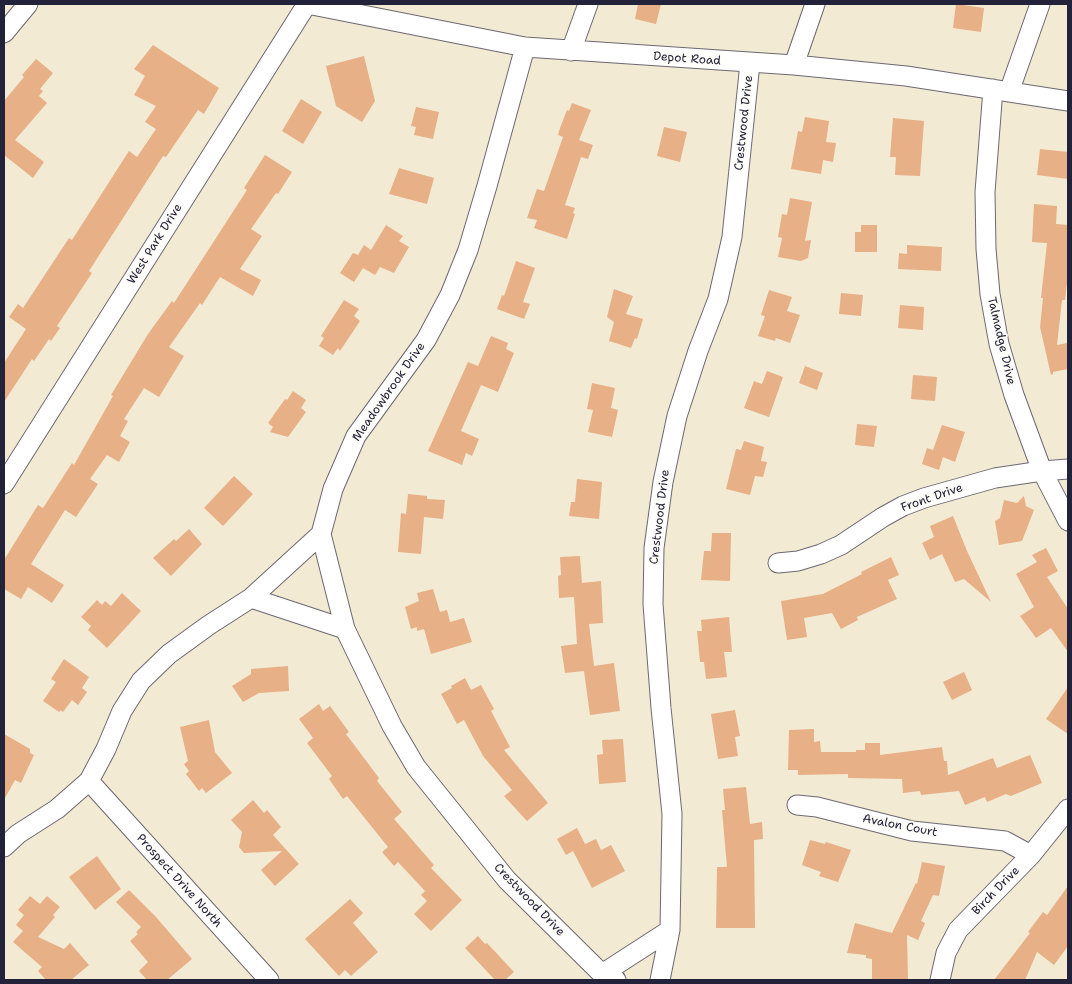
<!DOCTYPE html>
<style>
body{margin:0}
#map{position:relative;width:1072px;height:984px;overflow:hidden;background:#f3ead4;font-family:"Shantell Sans",sans-serif}
canvas{display:block}
.frame{position:absolute;inset:0;border:5px solid #22223b;pointer-events:none}
</style>
<div id="map">
<canvas width="1072" height="984"></canvas>
<div class="frame"></div>
</div>
<script>
const ctx = document.querySelector('canvas').getContext('2d');
ctx.lineJoin = 'round';
function fill(path, color) { ctx.fillStyle = color; ctx.fill(path, 'evenodd'); }
const poly = rows => new Path2D(rows.map(r => 'M' + r).join(''));
function strokePath(path, color, width, dash) { ctx.strokeStyle = color; ctx.lineWidth = width; ctx.lineCap = dash ? 'butt' : 'round'; ctx.setLineDash(dash || []); ctx.stroke(path); }
function write(font, color, halo, rows, align = 'center') {
  ctx.font = font + ' "Shantell Sans",sans-serif'; ctx.lineWidth = 4; ctx.setLineDash([]); ctx.textBaseline = 'middle'; ctx.strokeStyle = halo; ctx.fillStyle = color; for (const [text, x, y, turn = 0] of rows) {
    ctx.save(); ctx.translate(x, y); ctx.rotate((+turn || 0) * Math.PI / 180); ctx.textAlign = isNaN(turn) ? turn : align; if (halo) ctx.strokeText(text, 0, 0); ctx.fillText(text, 0, 0); ctx.restore();
  }
}
const building = poly([
 [638,4,661,4,656,24,635,19],
 [956,4,984,8,981,32,953,28],
 [153,45,219,88,204,114,198,110,166,157,163,156,89,271,92,273,57,326,60,328,51,341,49,339,34,361,32,359,4,402,4,363,26,329,9,317,18,304,23,308,69,238,72,240,129,151,137,157,156,129,145,122,156,106,134,95,145,76,134,69],
 [364,56,375,101,362,122,336,106,326,66],
 [36,59,53,73,40,89,43,91,39,96,47,103,15,140,44,162,33,178,4,155,4,101,24,77,22,75],
 [301,99,322,112,303,144,282,131],
 [572,103,591,110,579,140,593,145,588,159,581,157,565,205,575,208,573,213,575,214,567,239,534,228,537,220,527,218,537,189,544,191,563,137,558,135,560,128,567,110,569,111],
 [416,107,439,112,433,139,414,135,416,127,411,126],
 [805,117,829,121,826,142,836,143,833,162,823,160,821,174,791,169,798,131,802,132],
 [893,118,924,121,920,176,895,175,896,157,890,157],
 [664,127,687,132,680,162,657,156],
 [1040,149,1068,152,1068,179,1037,175],
 [265,155,292,172,278,194,276,193,251,229,262,236,240,269,261,280,253,296,220,277,202,305,200,303,169,347,184,356,159,397,144,388,124,419,128,421,120,436,130,442,119,462,107,455,90,479,98,484,76,517,65,510,31,564,64,585,52,603,28,587,21,599,4,589,4,560,38,505,43,508,72,463,74,465,113,396,111,395,148,334,172,301,174,303,247,190,244,188],
 [399,168,434,178,427,204,389,194],
 [790,198,812,202,805,241,811,240,808,258,801,261,778,257,782,238,778,237,782,214,787,215],
 [1034,204,1057,206,1056,224,1068,225,1068,275,1065,300,1062,300,1057,345,1067,343,1068,369,1053,372,1053,374,1051,375,1040,327,1043,298,1041,298,1047,243,1032,242],
 [386,225,403,236,399,241,409,247,394,273,380,267,375,275,363,268,354,282,340,273,353,253,358,255,364,245,371,250],
 [861,225,877,225,877,252,855,252,855,232,861,232],
 [907,245,942,247,941,271,898,269,899,253,907,254],
 [516,261,535,268,523,302,530,304,524,319,497,309,502,295,504,296],
 [614,289,633,296,626,314,643,319,637,339,635,338,631,348,609,341,614,322,607,317],
 [769,290,792,297,787,311,800,315,790,343,776,338,775,341,758,336,765,316,761,315],
 [841,293,863,295,861,316,839,314],
 [344,300,359,309,354,316,360,321,340,351,338,348,333,355,319,346,324,338,321,336],
 [900,305,924,307,923,330,898,328],
 [491,336,508,343,506,349,514,353,498,392,481,385,461,431,479,439,472,456,466,453,462,465,428,451,468,362,478,366],
 [805,366,823,373,817,390,799,383],
 [767,371,783,377,769,417,744,408,754,381,762,384],
 [913,375,937,377,935,401,911,399],
 [592,383,615,388,611,408,618,410,612,437,588,432,593,410,587,409],
 [293,391,306,400,301,408,306,412,288,437,270,432,273,427,268,423,285,399,287,400],
 [857,424,877,426,874,447,855,445],
 [942,425,965,432,955,462,943,457,939,470,922,464,927,448,933,450],
 [744,441,764,447,761,461,767,462,763,477,755,476,750,495,726,489,736,449,741,450],
 [234,476,253,494,223,526,204,508],
 [577,479,602,482,599,519,569,516,571,502,575,502],
 [408,494,427,496,427,499,445,500,443,519,424,517,421,554,398,552,401,513,406,514],
 [1024,496,1026,506,1034,510,1022,541,999,545,995,521,1000,518,1004,500,1017,503],
 [953,516,967,551,991,602,964,579,955,582,942,554,930,560,922,543,934,537,930,526],
 [189,529,202,544,171,576,153,558,174,539,176,541],
 [712,533,731,533,730,581,701,580,704,551,711,551],
 [1046,548,1058,571,1047,577,1068,609,1068,652,1051,628,1036,638,1020,616,1034,607,1016,574,1037,562,1032,555],
 [580,556,582,583,601,581,603,623,589,624,594,666,614,663,620,711,590,715,584,671,565,673,561,646,577,644,574,597,559,598,558,576,561,575,560,557],
 [891,557,899,575,888,580,897,599,857,617,858,620,841,629,832,613,804,618,807,637,787,640,781,601,823,594,862,574,861,572],
 [433,589,440,612,447,610,450,622,464,618,472,642,431,654,424,629,417,631,417,627,411,629,405,607,419,601,417,593],
 [122,593,141,611,107,648,88,630,91,626,81,617,97,600,102,605,105,601,111,606],
 [729,617,732,652,724,652,727,677,706,679,704,662,700,662,697,631,702,631,701,620],
 [64,659,89,677,82,688,87,692,78,705,72,700,63,712,61,710,59,712,43,701,56,682,51,679],
 [288,666,289,691,259,693,243,702,232,686,251,674,251,669],
 [964,672,972,690,952,700,943,682],
 [465,678,471,690,481,685,494,709,491,711,510,747,504,750,548,803,527,821,504,796,512,790,483,756,464,720,457,724,441,694,452,688,451,686],
 [1068,687,1068,734,1046,719],
 [319,704,323,711,330,706,349,732,346,734,379,778,377,781,402,812,394,819,434,865,431,868,462,900,431,931,414,914,427,901,421,895,425,891,398,862,394,866,382,852,388,847,347,796,343,799,329,779,332,776,307,743,313,738,299,719],
 [735,710,740,736,735,737,738,756,718,759,711,714],
 [209,720,215,752,232,773,206,793,202,788,199,791,186,774,189,771,184,764,188,761,180,727],
 [814,729,814,742,820,741,821,752,856,752,856,750,865,750,865,743,880,743,880,755,942,747,944,761,947,761,948,775,993,758,997,768,1030,755,1042,783,1011,796,1006,794,987,802,985,797,965,805,959,791,921,795,920,791,903,793,902,779,848,778,848,774,798,775,798,770,788,770,789,730],
 [4,734,30,749,30,753,34,755,21,783,15,780,4,800],
 [623,739,626,782,599,784,597,755,603,754,602,740],
 [746,787,750,824,762,822,763,839,754,840,755,928,716,928,717,867,727,867,722,810,725,810,723,789],
 [253,800,264,813,267,810,281,827,273,835,299,864,275,886,261,870,282,851,244,853,239,847,242,832,231,820],
 [577,828,585,844,596,839,601,850,611,845,625,871,592,888,573,851,566,855,557,839],
 [810,840,825,844,826,842,851,850,838,882,819,876,821,872,802,865],
 [97,856,121,889,95,910,69,877],
 [922,862,945,866,939,896,933,895,921,921,925,923,918,940,907,935,908,980,872,980,872,959,866,958,866,955,847,953,855,923,892,933,916,883,917,884],
 [1068,886,1068,946,1054,965,1037,952,1025,980,994,980,1030,933,1028,932,1043,912,1047,915],
 [129,890,156,917,192,959,167,980,147,980,139,971,148,962,130,941,138,934,136,932,141,927,116,902],
 [30,896,40,904,47,896,60,907,53,915,55,917,38,937,64,949,70,943,89,965,71,980,46,980,38,971,42,967,13,942,23,931,16,925,24,915,18,910],
 [350,899,363,913,353,923,378,952,351,976,345,970,339,976,305,939],
 [478,936,485,944,487,943,514,972,505,980,495,980,465,948]
]);
const minor = poly([
 [307,4,525,47,794,65,906,76,1068,101],
 [4,33,28,4],
 [571,51,588,4],
 [794,65,815,4],
 [993,89,985,192,986,249,990,294,999,344,1014,395,1042,471,1068,521],
 [1009,92,1040,4],
 [4,484,307,4],
 [321,534,345,629],
 [778,563,798,561,821,554,841,545,883,517,903,506,924,498,995,478,1042,471,1068,469],
 [251,598,345,629,392,726,416,767,507,880,602,974,616,980],
 [89,781,269,980],
 [797,805,817,807,912,831,1005,841,1031,855],
 [4,847,18,834,57,809,89,781,106,749,122,711,141,681,169,654,209,625,251,598,321,534,333,489,356,436,426,340,450,295,468,250,487,186,525,47],
 [602,974,670,930],
 [660,980,670,930,672,814,661,708,653,604,654,548,663,482,677,416,698,351,718,299,732,237,750,63],
 [940,980,946,953,958,930,1031,855,1068,809]
]);
const streetNames = [
 ["Depot Road",687,59,4],
 ["Crestwood Drive",744,123,-84],
 ["West Park Drive",155,244,-58],
 ["Talmadge Drive",1001,341,77],
 ["Meadowbrook Drive",389,392,-55],
 ["Front Drive",932,498,-19],
 ["Crestwood Drive",660,517,-83],
 ["Avalon Court",900,826,11],
 ["Prospect Drive North",179,881,48],
 ["Birch Drive",996,891,-46],
 ["Crestwood Drive",529,900,46]
];
fill(building, '#e7b086');
strokePath(minor, '#6b6871', 21);
strokePath(minor, '#fff', 19);
write('12px', '#22223b', '#fdfcf7', streetNames);
</script>
